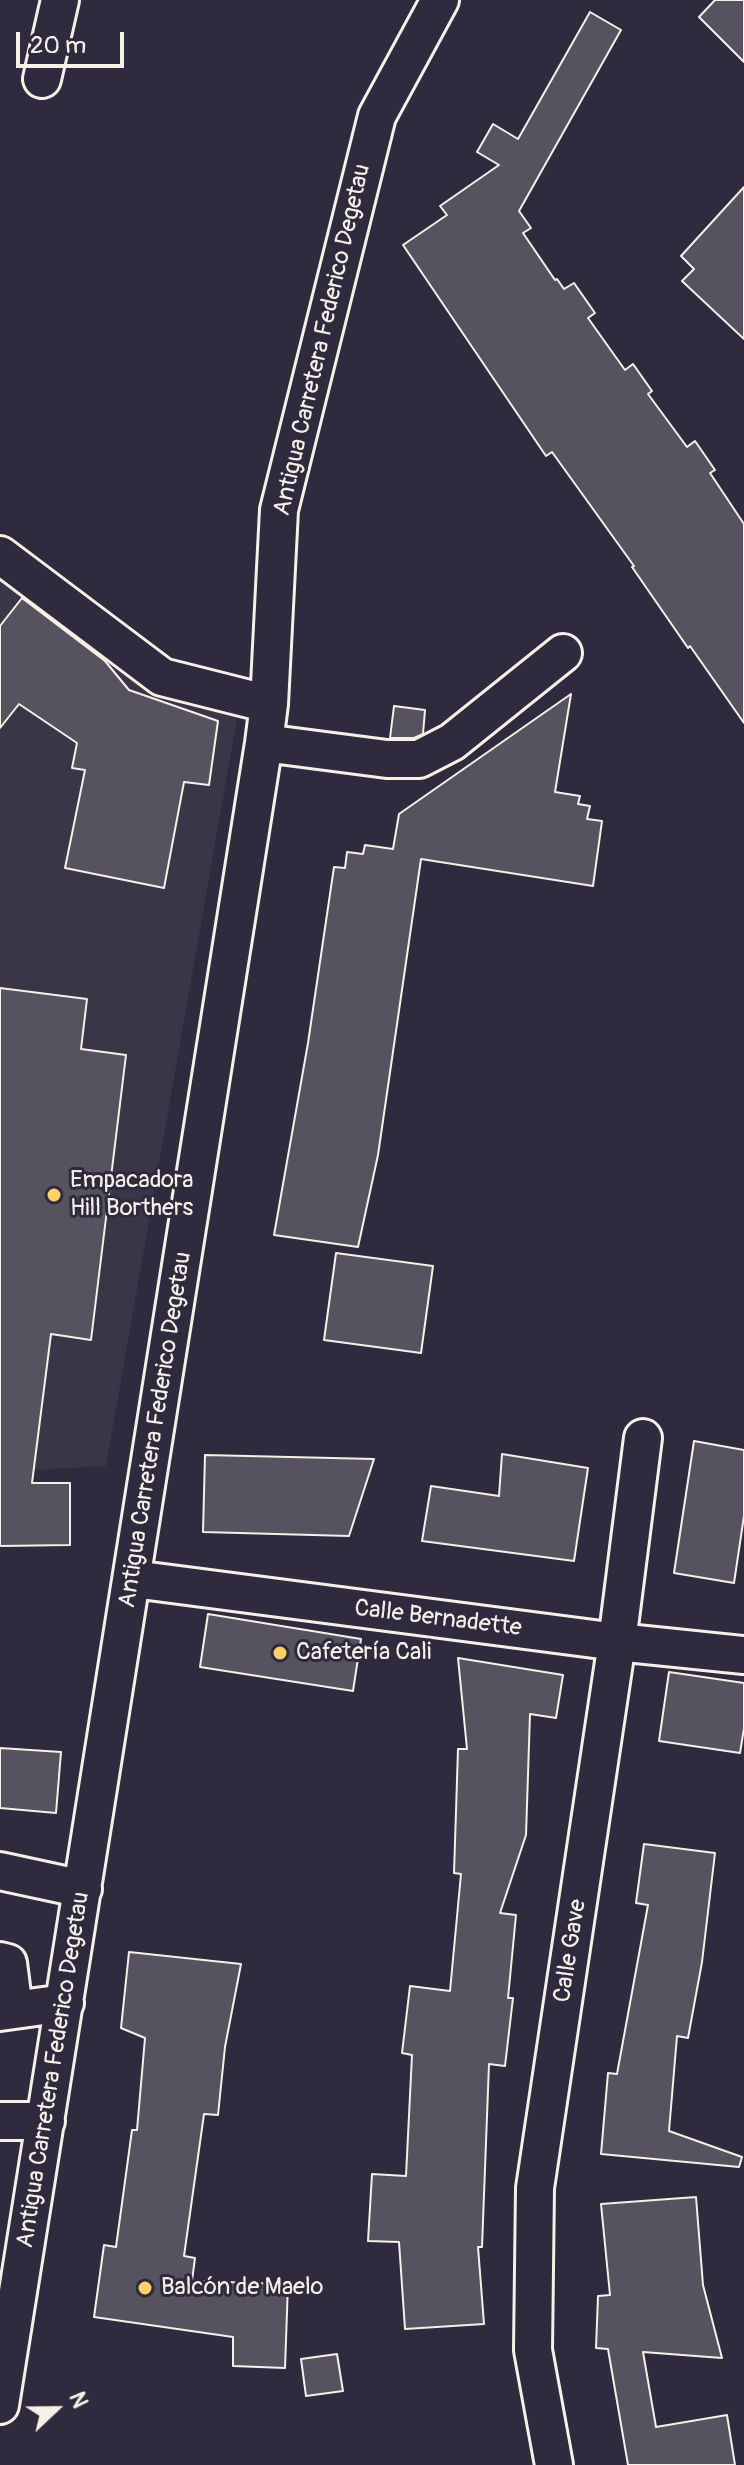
<!DOCTYPE html>
<meta charset="utf-8">
<style>
body{margin:0}
#map{position:relative;width:744px;height:2465px;overflow:hidden;background:#2f2a3d;font-family:Pangolin,sans-serif}
canvas{display:block}
.north{position:absolute;left:16px;top:2369px;width:80px;height:80px;-webkit-text-stroke:6px #2f2a3d;paint-order:stroke;rotate:68deg;font-size:22px;font-weight:700;line-height:32px;text-align:center;color:#f4f1e8}
.north::after{content:'';display:block;margin:auto;width:28px;height:36px;background:#f4f1e8;clip-path:polygon(50% 0,100% 100%,50% 72%,0 100%)}
.scale{position:absolute;left:16px;top:32px;width:108px;height:36px;box-sizing:border-box;border:4px solid #f4f1e8;border-top:0;padding-left:10px;font-size:24px;line-height:28px;white-space:nowrap;color:#f4f1e8;-webkit-text-stroke:6px #2f2a3d;paint-order:stroke}
</style>
<div id="map">
<canvas width="744" height="2465"></canvas>
<div class="north">N</div>
<div class="scale">20 m</div>
</div>
<script>
const ctx = document.querySelector('canvas').getContext('2d');
ctx.lineJoin = 'round';
function fill(path, color) { ctx.fillStyle = color; ctx.fill(path, 'evenodd'); }
const poly = rows => new Path2D(rows.map(r => 'M' + r).join(''));
function strokePath(path, color, width, dash) { ctx.strokeStyle = color; ctx.lineWidth = width; ctx.lineCap = dash ? 'butt' : 'round'; ctx.setLineDash(dash || []); ctx.stroke(path); }
function write(font, color, halo, rows, align = 'center') {
  ctx.font = font + ' Pangolin,sans-serif'; ctx.lineWidth = 6; ctx.setLineDash([]); ctx.textBaseline = 'middle'; ctx.strokeStyle = halo; ctx.fillStyle = color; for (const [text, x, y, turn = 0] of rows) {
    ctx.save(); ctx.translate(x, y); ctx.rotate((+turn || 0) * Math.PI / 180); ctx.textAlign = isNaN(turn) ? turn : align; if (halo) ctx.strokeText(text, 0, 0); ctx.fillText(text, 0, 0); ctx.restore();
  }
}
const built = poly([
 [0,570,160,690,237,718,106,1466,0,1472]
]);
const building = poly([
 [715,0,744,0,744,62,699,17,715,0],
 [590,12,621,30,519,211,531,228,523,233,555,280,557,279,564,289,574,283,595,313,588,318,625,370,633,364,652,391,648,394,687,447,695,441,715,470,710,473,744,524,744,723,690,646,688,648,632,567,634,566,552,452,546,456,403,245,447,215,440,206,499,165,477,152,493,124,518,139,590,12],
 [744,187,744,339,682,281,694,269,681,256,744,187],
 [22,598,105,661,129,690,218,721,209,785,184,782,164,888,65,868,85,770,72,768,77,743,19,704,0,728,0,626,22,598],
 [571,694,555,792,580,796,578,804,590,806,587,819,602,821,593,886,421,859,378,1155,358,1247,274,1235,308,1043,334,867,345,868,347,852,363,854,365,845,393,849,399,814,571,694],
 [394,706,425,710,423,734,414,738,390,738,394,706],
 [0,988,87,999,81,1049,126,1055,91,1340,51,1334,32,1483,70,1483,70,1545,0,1546,0,988],
 [336,1253,433,1266,421,1353,324,1340,336,1253],
 [694,1441,744,1450,744,1516,734,1583,674,1573,694,1441],
 [502,1454,588,1468,574,1561,422,1541,431,1486,499,1496,502,1454],
 [205,1455,374,1459,349,1536,203,1532,205,1455],
 [208,1614,361,1639,353,1691,200,1667,208,1614],
 [458,1658,563,1675,556,1718,530,1714,526,1835,500,1913,516,1915,508,1998,513,1998,505,2066,489,2064,482,2247,478,2247,484,2324,405,2329,399,2242,368,2241,372,2174,406,2176,412,2055,402,2053,410,1986,450,1991,461,1874,454,1873,458,1749,467,1749,458,1658],
 [669,1672,744,1683,744,1728,740,1753,659,1741,669,1672],
 [0,1748,61,1752,56,1813,0,1808,0,1748],
 [644,1844,715,1853,702,1962,688,2038,677,2036,669,2131,742,2157,739,2167,601,2154,608,2073,617,2074,648,1905,636,1903,644,1844],
 [129,1952,241,1964,225,2047,218,2115,204,2114,184,2256,195,2258,192,2281,288,2284,285,2368,233,2366,233,2337,94,2317,104,2245,116,2247,132,2130,137,2130,145,2038,121,2028,129,1952],
 [696,2197,703,2285,722,2358,643,2352,656,2427,727,2415,735,2465,628,2465,608,2349,596,2348,598,2296,610,2295,601,2204,696,2197],
 [337,2354,343,2391,306,2396,301,2359,337,2354]
]);
const minor = poly([
 [42,79,60,0],
 [0,555,162,677,269,704],
 [264,743,387,759,419,759,452,742,563,653],
 [133,1579,617,1642,744,1655],
 [0,1871,83,1889],
 [0,1961,8,1963,14,2010],
 [0,2012,65,2003],
 [0,2121,46,2121],
 [0,2405,264,743,269,704,279,510,377,116,440,0],
 [554,2465,533,2350,535,2188,617,1642,643,1438]
]);
const markers = [
 [54,1195,8,"#ffd166"],
 [280,1653,8,"#ffd166"],
 [145,2288,8,"#ffd166"]
];
const streetNames = [
 ["Antigua Carretera Federico Degetau",323,340,-77],
 ["Antigua Carretera Federico Degetau",156,1430,-81],
 ["Calle Bernadette",438,1619,7],
 ["Calle Gave",571,1951,-81],
 ["Antigua Carretera Federico Degetau",54,2070,-81]
];
const poiNames = [
 ["Empacadora",70,1181],
 ["Hill Borthers",70,1209],
 ["Cafetería Cali",296,1653],
 ["Balcón de Maelo",161,2288]
];
fill(built, '#3b3647');
fill(building, '#56525f');
strokePath(building, '#f4f1e8', 2);
strokePath(minor, '#f4f1e8', 42);
strokePath(minor, '#2f2a3d', 36);
for (const [x, y, r, color] of markers) { const dot = new Path2D(); dot.arc(x, y, r, 0, 2 * Math.PI); ctx.fillStyle = color; ctx.fill(dot); strokePath(dot, '#2f2a3d', 3); }
write('24px', '#f4f1e8', '#2f2a3d', streetNames);
write('24px', '#f4f1e8', '#2f2a3d', poiNames, 'left');
</script>
